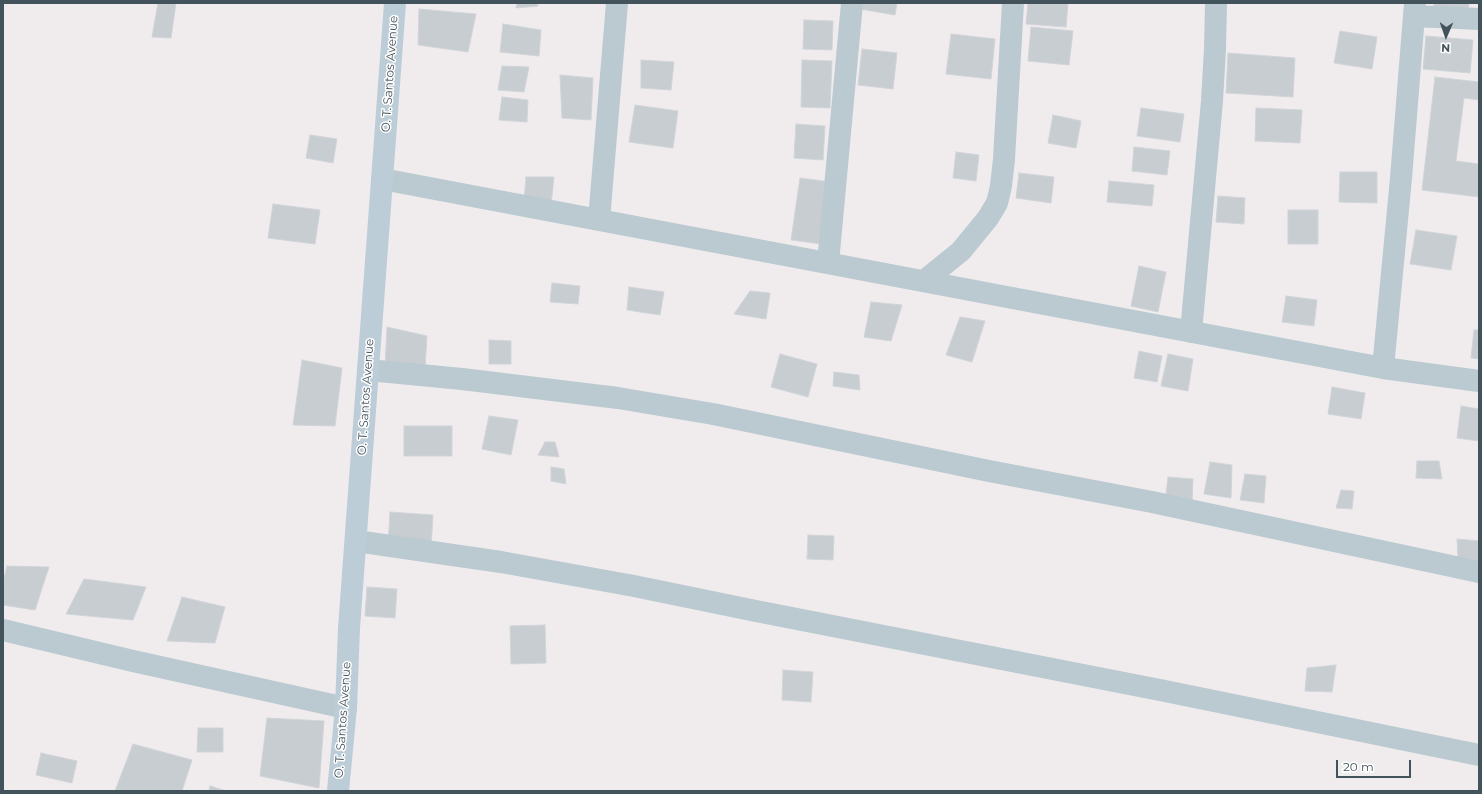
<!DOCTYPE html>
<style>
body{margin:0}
#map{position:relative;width:1482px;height:794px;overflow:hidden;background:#f0eced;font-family:Montserrat,sans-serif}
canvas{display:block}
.frame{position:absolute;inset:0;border:4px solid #43535b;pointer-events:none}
.north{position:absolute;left:1426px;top:16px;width:40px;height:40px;-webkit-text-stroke:3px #fff;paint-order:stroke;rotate:182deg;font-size:11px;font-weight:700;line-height:16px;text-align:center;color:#43535b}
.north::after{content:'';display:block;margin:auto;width:14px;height:18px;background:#43535b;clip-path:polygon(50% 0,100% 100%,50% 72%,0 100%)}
.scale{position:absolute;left:1336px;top:760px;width:75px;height:18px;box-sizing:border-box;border:2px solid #43535b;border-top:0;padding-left:5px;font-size:12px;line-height:14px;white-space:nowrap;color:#43535b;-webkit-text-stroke:3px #fff;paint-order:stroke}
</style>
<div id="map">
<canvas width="1482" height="794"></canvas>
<div class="frame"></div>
<div class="north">N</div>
<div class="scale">20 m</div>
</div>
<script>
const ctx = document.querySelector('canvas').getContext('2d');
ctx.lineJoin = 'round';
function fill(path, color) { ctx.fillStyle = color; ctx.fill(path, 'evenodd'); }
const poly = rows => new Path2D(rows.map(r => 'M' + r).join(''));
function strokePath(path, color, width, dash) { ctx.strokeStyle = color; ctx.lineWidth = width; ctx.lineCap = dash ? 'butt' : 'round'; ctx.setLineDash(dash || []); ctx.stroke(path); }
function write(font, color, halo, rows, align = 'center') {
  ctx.font = font + ' Montserrat,sans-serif'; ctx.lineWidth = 3; ctx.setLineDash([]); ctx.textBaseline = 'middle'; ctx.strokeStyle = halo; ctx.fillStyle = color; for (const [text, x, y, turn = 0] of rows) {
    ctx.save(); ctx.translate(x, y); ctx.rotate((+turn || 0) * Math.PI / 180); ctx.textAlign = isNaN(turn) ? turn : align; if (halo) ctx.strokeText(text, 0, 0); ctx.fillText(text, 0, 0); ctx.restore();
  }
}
const building = poly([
 [158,3,176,3,171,38,152,37,158,3],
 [517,3,537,3,538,6,516,8,517,3],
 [861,3,897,3,895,15,860,9,861,3],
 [1028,3,1068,3,1066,27,1026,24,1028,3],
 [1434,3,1469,3,1468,12,1434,9,1434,3],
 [419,9,476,14,468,52,418,45,419,9],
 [804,20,833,21,832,50,803,49,804,20],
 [503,24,541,30,539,56,500,52,503,24],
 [1031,27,1073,31,1069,65,1028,61,1031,27],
 [1340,31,1377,37,1372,69,1334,63,1340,31],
 [951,34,995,39,991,79,946,74,951,34],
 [1426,36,1473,40,1470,73,1423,69,1426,36],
 [862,49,897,53,893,89,858,85,862,49],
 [1228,53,1295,58,1293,97,1226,93,1228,53],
 [641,60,674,62,671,90,641,88,641,60],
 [802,60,832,61,830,108,801,107,802,60],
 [502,66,529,67,524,92,498,90,502,66],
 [560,75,593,78,591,120,562,118,560,75],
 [1435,77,1479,82,1479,100,1464,98,1456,161,1479,164,1479,197,1422,190,1435,77],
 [502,97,528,100,527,122,499,120,502,97],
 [635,105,678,111,673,148,629,142,635,105],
 [1141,108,1184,114,1180,142,1137,136,1141,108],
 [1256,108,1302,110,1300,143,1255,141,1256,108],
 [1053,115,1081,121,1076,148,1048,143,1053,115],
 [796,124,825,126,823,160,794,158,796,124],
 [310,135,337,139,333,163,306,158,310,135],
 [1134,147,1170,151,1167,175,1132,171,1134,147],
 [956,152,979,155,976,181,953,178,956,152],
 [1340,172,1377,172,1377,203,1339,202,1340,172],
 [1019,173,1054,177,1051,203,1016,198,1019,173],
 [526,177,554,177,551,205,524,201,526,177],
 [800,178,831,182,822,244,791,240,800,178],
 [1109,181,1154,185,1152,206,1107,202,1109,181],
 [1218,196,1245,198,1244,224,1216,222,1218,196],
 [273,204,320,210,315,244,268,238,273,204],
 [1288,210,1318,210,1318,244,1288,244,1288,210],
 [1416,230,1457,236,1451,270,1410,264,1416,230],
 [1139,266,1166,272,1158,312,1131,306,1139,266],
 [552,283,580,286,578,304,550,302,552,283],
 [629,287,664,292,660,315,627,310,629,287],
 [750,291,770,293,766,319,734,314,750,291],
 [1286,296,1317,300,1314,326,1282,322,1286,296],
 [871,302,902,305,891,341,864,337,871,302],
 [960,317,985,321,972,362,946,355,960,317],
 [387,327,427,336,425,369,385,369,387,327],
 [1474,330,1479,330,1479,359,1471,358,1474,330],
 [489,340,511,341,511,364,489,364,489,340],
 [1139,351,1162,356,1157,382,1134,378,1139,351],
 [780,354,817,364,808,397,771,387,780,354],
 [1168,354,1193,359,1188,391,1161,386,1168,354],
 [302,360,342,368,335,426,293,425,302,360],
 [834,372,859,375,860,390,833,386,834,372],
 [1332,387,1365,393,1361,419,1328,414,1332,387],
 [1461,406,1479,409,1479,441,1457,438,1461,406],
 [489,416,518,420,511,455,482,449,489,416],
 [404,426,452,426,452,456,404,456,404,426],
 [545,442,555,442,559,457,538,455,545,442],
 [1417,461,1439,461,1442,479,1416,478,1417,461],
 [1210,462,1232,465,1231,498,1204,494,1210,462],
 [551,467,564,469,566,484,551,481,551,467],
 [1245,474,1266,476,1264,503,1240,500,1245,474],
 [1168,477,1193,479,1192,505,1165,503,1168,477],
 [1341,490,1354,491,1352,509,1336,508,1341,490],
 [390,512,433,515,431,548,388,545,390,512],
 [808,535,834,536,833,560,807,559,808,535],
 [1457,539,1479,541,1479,561,1458,559,1457,539],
 [7,566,49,567,35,610,3,605,3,582,7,566],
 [84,579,146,587,133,620,66,614,84,579],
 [367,587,397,589,395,618,365,616,367,587],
 [182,597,225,607,215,643,167,641,182,597],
 [545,625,546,663,511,664,510,626,545,625],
 [1336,665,1332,692,1305,691,1307,668,1336,665],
 [783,670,813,672,811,702,782,700,783,670],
 [267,718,324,721,319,788,260,776,267,718],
 [198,728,223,728,223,752,197,752,198,728],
 [133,744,192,760,182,791,115,791,133,744],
 [41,753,77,761,72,783,36,775,41,753],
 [210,786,226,791,209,791,210,786]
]);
const street = poly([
 [1414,16,1479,19],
 [382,179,1383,368,1479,381],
 [599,220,617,3],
 [828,263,852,3],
 [924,281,961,251,988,218,997,203,1001,186,1004,159,1013,3],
 [1191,332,1212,101,1215,49,1216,3],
 [1383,368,1401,178,1415,3],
 [368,370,462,379,618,398,713,414,989,471,1152,502,1479,572],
 [356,541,501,562,634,586,756,611,1160,690,1479,755],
 [3,630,133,661,346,708]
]);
const secondary = poly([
 [338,791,346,708,349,628,395,3]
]);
const streetNames = [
 ["O. T. Santos Avenue",390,74,-86],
 ["O. T. Santos Avenue",366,397,-86],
 ["O. T. Santos Avenue",343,720,-86]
];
fill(building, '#c8cdd2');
strokePath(building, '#d0d4d9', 1);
strokePath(street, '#bbcad0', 22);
strokePath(secondary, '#bdcdd8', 22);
write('12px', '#43535b', '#fff', streetNames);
</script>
